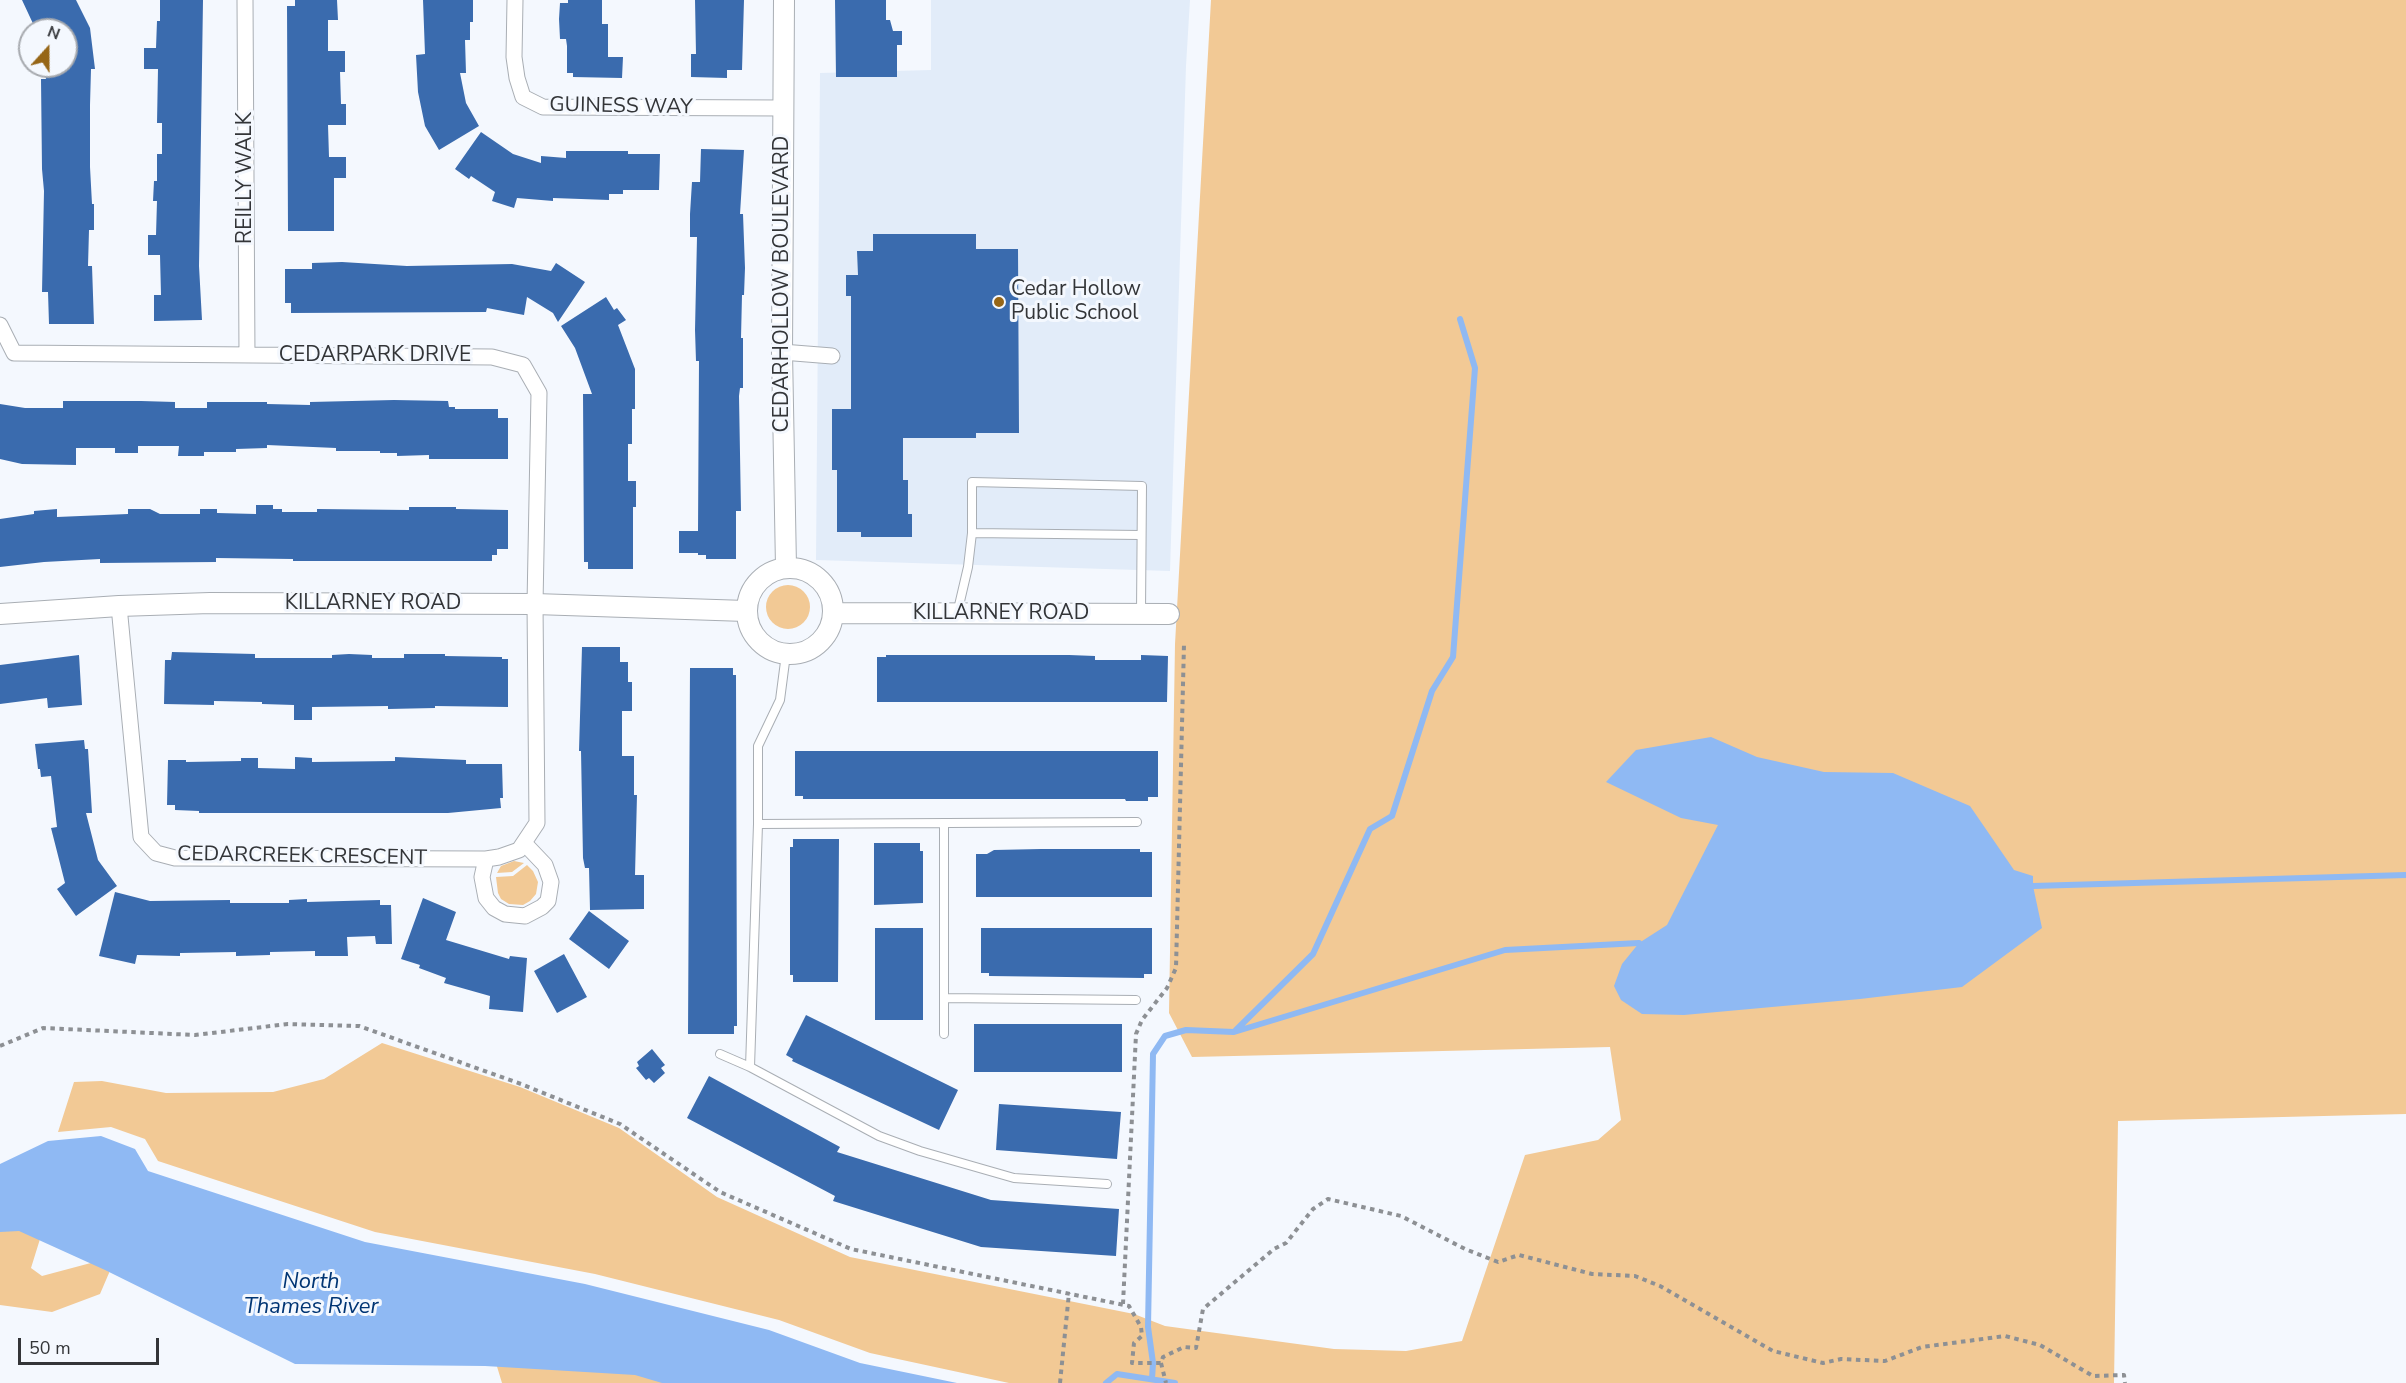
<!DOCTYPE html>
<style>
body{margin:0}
#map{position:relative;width:2406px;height:1383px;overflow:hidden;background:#f4f8fe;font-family:"Nunito Sans",sans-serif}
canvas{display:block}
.north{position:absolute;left:18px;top:18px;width:60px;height:60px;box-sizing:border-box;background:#f4f8fe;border:2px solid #a7aaaf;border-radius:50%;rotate:21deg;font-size:16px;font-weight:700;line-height:24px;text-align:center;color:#333538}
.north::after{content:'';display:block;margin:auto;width:21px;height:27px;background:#966617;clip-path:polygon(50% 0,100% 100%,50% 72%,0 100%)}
.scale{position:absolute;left:18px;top:1338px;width:141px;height:27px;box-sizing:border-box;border:3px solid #333538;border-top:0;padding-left:8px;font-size:18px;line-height:21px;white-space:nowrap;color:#333538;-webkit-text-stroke:4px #f4f8fe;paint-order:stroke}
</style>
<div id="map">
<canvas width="2406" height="1383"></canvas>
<div class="north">N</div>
<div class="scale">50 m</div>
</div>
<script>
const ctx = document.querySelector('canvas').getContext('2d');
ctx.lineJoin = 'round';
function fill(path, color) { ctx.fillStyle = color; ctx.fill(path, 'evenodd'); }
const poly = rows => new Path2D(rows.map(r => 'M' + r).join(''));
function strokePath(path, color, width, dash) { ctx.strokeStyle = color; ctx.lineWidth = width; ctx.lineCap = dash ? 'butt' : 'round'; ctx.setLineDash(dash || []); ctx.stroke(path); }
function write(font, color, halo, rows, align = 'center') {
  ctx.font = font + ' "Nunito Sans",sans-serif'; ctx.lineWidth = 6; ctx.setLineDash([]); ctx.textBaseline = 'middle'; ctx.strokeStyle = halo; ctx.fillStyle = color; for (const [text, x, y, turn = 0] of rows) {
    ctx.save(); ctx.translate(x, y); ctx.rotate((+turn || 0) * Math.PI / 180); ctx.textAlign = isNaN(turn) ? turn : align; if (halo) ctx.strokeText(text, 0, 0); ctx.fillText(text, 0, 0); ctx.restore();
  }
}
const built = poly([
 [931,0,1190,0,1186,66,1170,571,816,560,820,73,931,70]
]);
const green = poly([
 [1211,0,2406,0,2406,1114,2118,1121,2114,1383,1009,1383,870,1353,779,1320,595,1274,375,1232,158,1161,145,1139,111,1127,58,1132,74,1082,102,1081,166,1093,273,1092,324,1079,382,1043,520,1087,619,1128,717,1197,850,1257,1134,1314,1165,1326,1334,1349,1406,1351,1462,1341,1525,1155,1598,1140,1621,1120,1610,1047,1192,1057,1169,1013,1175,644],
 '766 607a22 22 0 1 1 44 0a22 22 0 1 1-44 0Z',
 [514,861,524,863,512,872,497,873,501,866],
 [527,865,533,871,538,882,536,894,530,901,523,905,509,904,501,899,498,893,496,877,513,876],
 [26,1226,40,1239,31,1268,42,1276,102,1260,112,1266,100,1294,52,1312,0,1305,0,1227],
 [495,1360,644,1370,688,1383,502,1383]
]);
const water = poly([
 [1711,737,1757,757,1824,772,1893,773,1970,806,2014,870,2033,876,2033,886,2042,928,1962,987,1860,999,1684,1015,1642,1014,1621,1000,1614,986,1622,964,1639,943,1667,925,1718,825,1681,818,1606,782,1636,750],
 [101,1136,135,1149,148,1171,365,1242,585,1284,769,1330,860,1363,957,1383,662,1383,635,1375,485,1366,295,1364,105,1270,19,1231,0,1232,0,1164,48,1141]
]);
const stream = poly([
 [2033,886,2406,875],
 [1236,1030,1313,954,1370,829,1392,816,1432,691,1453,657,1475,368,1460,319],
 [1152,1379,1153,1363,1148,1327,1153,1054,1165,1036,1186,1030,1234,1032,1505,950,1639,943],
 [1106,1383,1117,1374,1175,1383]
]);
const building = poly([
 [22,0,76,0,90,28,95,69,91,69,90,105,90,167,92,204,94,204,94,230,89,230,88,266,92,266,94,324,49,324,48,292,42,292,44,191,42,169,41,79,46,79,44,66,66,66,66,30,36,30],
 [160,0,203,0,199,266,202,320,154,321,154,295,161,295,160,255,148,255,148,235,156,235,157,201,153,201,154,181,157,181,157,154,162,154,162,123,157,123,158,69,144,69,144,48,156,48,157,21,160,21],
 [295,0,337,0,338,20,328,20,328,51,345,51,345,72,340,72,341,104,346,104,346,125,328,125,329,157,346,157,346,178,334,178,334,231,288,231,287,6,295,6],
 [423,0,473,0,473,22,470,22,470,40,465,40,466,73,460,73,466,103,479,126,439,150,425,126,418,92,416,55,425,54],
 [568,0,602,0,602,24,608,24,608,57,623,57,622,78,573,77,573,73,567,73,567,46,566,39,560,39,559,19,560,3,568,3],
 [695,0,744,0,742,70,727,70,727,78,691,77,691,54,696,54],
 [835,0,886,0,886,20,890,20,893,31,902,31,902,45,897,45,897,77,836,77],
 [481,132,513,154,541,163,541,156,566,158,566,151,628,151,628,154,660,154,659,190,623,190,623,194,609,194,609,200,553,198,553,201,517,198,514,208,492,201,495,192,471,176,469,179,455,169],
 [701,149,744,150,740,214,743,214,745,268,744,295,742,295,741,338,743,338,743,388,740,388,739,396,741,511,736,511,736,559,706,559,706,555,698,555,698,553,679,553,679,531,698,531,699,361,696,361,695,330,697,237,690,237,690,214,692,182,700,182],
 [873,234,976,234,976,249,1018,249,1019,433,976,433,976,438,903,438,903,480,908,480,908,514,912,514,912,537,861,537,861,532,837,532,837,470,832,470,832,409,851,409,851,296,846,296,846,275,858,275,857,251,873,251],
 [342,262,407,266,512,264,551,271,556,263,585,282,558,322,553,313,527,297,524,315,487,308,486,312,291,313,291,303,285,303,285,269,312,269,312,263],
 [606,297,614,310,617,308,626,320,618,325,635,369,635,409,632,409,632,444,628,444,628,481,636,481,636,507,633,507,633,569,588,569,588,562,584,562,583,394,592,394,575,348,561,326],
 [394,400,448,401,449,407,455,407,455,409,498,409,498,418,508,418,508,459,429,459,429,455,397,456,397,453,380,453,380,451,336,451,336,448,267,445,267,448,236,449,236,452,204,452,204,456,178,456,179,446,138,446,138,453,115,453,115,448,76,448,76,465,22,464,0,459,0,404,25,408,63,408,63,401,141,401,175,402,175,408,207,408,207,402,267,402,267,404,310,405,310,402],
 [256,505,273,505,273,509,282,509,282,512,317,512,317,509,409,510,409,507,456,507,456,509,508,510,508,549,497,549,497,555,492,555,492,561,293,561,293,559,216,558,216,562,100,563,100,559,44,562,0,567,0,519,34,514,34,511,57,509,57,517,128,514,128,509,150,509,160,514,200,514,200,509,217,509,217,513,256,514],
 [582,647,620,647,620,662,628,662,628,682,632,682,632,711,622,711,622,756,634,756,634,795,637,795,635,875,644,875,644,909,590,910,589,868,585,868,583,858,581,751,579,751],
 [172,652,255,654,255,658,332,658,332,655,349,654,372,655,372,658,404,658,404,654,445,654,445,656,502,657,502,659,508,659,508,707,435,706,435,708,388,709,388,706,312,707,312,720,294,720,294,705,262,704,262,702,214,701,214,705,164,704,165,660,171,660],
 [79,655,82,705,48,708,47,698,0,704,0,665],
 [886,655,1069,655,1095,656,1095,660,1141,660,1141,655,1168,656,1167,702,877,702,877,657,886,657],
 [690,668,733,668,733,675,736,675,737,1026,734,1026,734,1034,688,1034],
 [84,740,85,749,88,749,92,813,86,813,98,860,117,886,76,916,57,889,65,883,51,828,57,827,51,776,41,777,40,769,38,769,35,744],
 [795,751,1158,751,1158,797,1148,797,1148,801,1126,801,1125,799,803,799,803,796,795,796],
 [295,757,312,758,312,762,395,761,395,757,466,760,466,764,502,764,503,798,500,798,501,808,448,813,199,813,199,811,175,810,175,805,167,805,168,760,186,760,186,762,241,761,241,758,258,758,258,768,295,769],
 [793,839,839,839,838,982,793,982,793,975,790,975,790,847,793,847],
 [874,843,920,843,920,851,923,851,923,903,874,905],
 [1041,849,1140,849,1140,852,1152,852,1152,897,976,897,976,854,987,854,994,850],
 [115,892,150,901,230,900,230,903,289,903,289,900,307,899,307,902,380,900,380,905,391,905,392,944,376,944,375,936,347,937,348,956,315,956,315,951,270,952,270,955,236,956,236,952,180,953,180,956,137,955,135,964,99,956],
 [423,898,456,912,446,940,509,959,510,956,527,958,523,1012,489,1009,490,996,444,983,446,978,419,968,420,965,401,959],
 [589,911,629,941,609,969,569,939],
 [875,928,923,928,923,1020,875,1020],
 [981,928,1152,928,1152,974,1144,974,1144,978,989,976,989,973,981,973],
 [564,954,587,997,557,1013,534,971],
 [806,1015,958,1090,939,1130,792,1061,793,1059,786,1055],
 [974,1024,1122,1024,1122,1072,974,1072],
 [652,1049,665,1065,661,1068,665,1073,654,1083,649,1078,646,1080,636,1068,639,1066,637,1062],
 [709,1076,840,1147,837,1152,991,1200,1119,1209,1116,1256,981,1247,833,1201,835,1196,687,1118],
 [999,1104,1121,1112,1117,1159,996,1150]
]);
const path = poly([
 [0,1046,43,1028,195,1035,288,1024,359,1026,521,1084,620,1124,720,1192,851,1249,1129,1306,1141,1327,1142,1336,1134,1343,1132,1363,1161,1363,1163,1357,1184,1347,1196,1348,1203,1309,1274,1249,1286,1243,1313,1209,1328,1199,1401,1216,1465,1249,1498,1262,1519,1255,1592,1274,1635,1276,1660,1286,1773,1351,1823,1363,1841,1359,1885,1361,1922,1347,2005,1336,2040,1345,2093,1376,2124,1375,2125,1383],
 [1123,1304,1136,1034,1142,1020,1167,988,1176,968,1184,644],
 [1161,1363,1166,1383],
 [1060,1383,1069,1293]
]);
const service = poly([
 [1140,535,972,533,972,482,1142,486,1141,612],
 [957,614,968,567,972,533],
 [758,824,1137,822],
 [944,998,1136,1000],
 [944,1034,944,823],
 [720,1054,750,1067,879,1136,920,1151,1014,1178,1107,1184],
 [750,1067,758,824,758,746,780,700,786,654]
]);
const minor = poly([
 [245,0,247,355],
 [515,0,514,57,517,78,523,97,543,107,783,108],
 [0,325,14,353,492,357,523,365,539,393,535,604,537,823,519,850,499,857,486,859,175,858,156,853,141,837,119,606],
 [782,352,832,356],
 [486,859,482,877,486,898,494,908,505,914,525,916,542,907,548,901,551,882,545,865,525,844]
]);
const tertiary = poly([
 [784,0,782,352,786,567],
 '747 611a43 43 0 1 1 86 0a43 43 0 1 1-86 0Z',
 [834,613,1169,614],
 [0,614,119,606,210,603,535,604,746,611]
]);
const markers = [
 [999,302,6,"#966617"]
];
const streetNames = [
 ["GUINESS WAY",621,107,1],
 ["REILLY WALK",246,178,-90],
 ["CEDARHOLLOW BOULEVARD",783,284,-90],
 ["CEDARPARK DRIVE",375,356],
 ["KILLARNEY ROAD",373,604],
 ["KILLARNEY ROAD",1001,614],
 ["CEDARCREEK CRESCENT",302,857,1]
];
const poiNames = [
 ["Cedar Hollow",1011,290],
 ["Public School",1011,314]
];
const waterNames = [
 ["North",311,1283],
 ["Thames River",311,1308]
];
fill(built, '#e2ecf9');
fill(green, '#f2c995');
fill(water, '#8fb9f3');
strokePath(stream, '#8fb9f3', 6);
fill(building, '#3a6bae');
strokePath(service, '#a9aeb4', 10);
strokePath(minor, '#a9aeb4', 17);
strokePath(tertiary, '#a9aeb4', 22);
strokePath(path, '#8d9094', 4, [4.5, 4.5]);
strokePath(service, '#fff', 8);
strokePath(minor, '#fff', 15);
strokePath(tertiary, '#fff', 20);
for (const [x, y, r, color] of markers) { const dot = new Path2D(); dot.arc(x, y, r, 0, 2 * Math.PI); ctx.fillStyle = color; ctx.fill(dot); strokePath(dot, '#f4f8fe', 2); }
write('21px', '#333538', '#f4f8fe', streetNames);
write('21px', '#333538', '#f4f8fe', poiNames, 'left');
write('italic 22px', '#013574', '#f4f8fe', waterNames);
</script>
